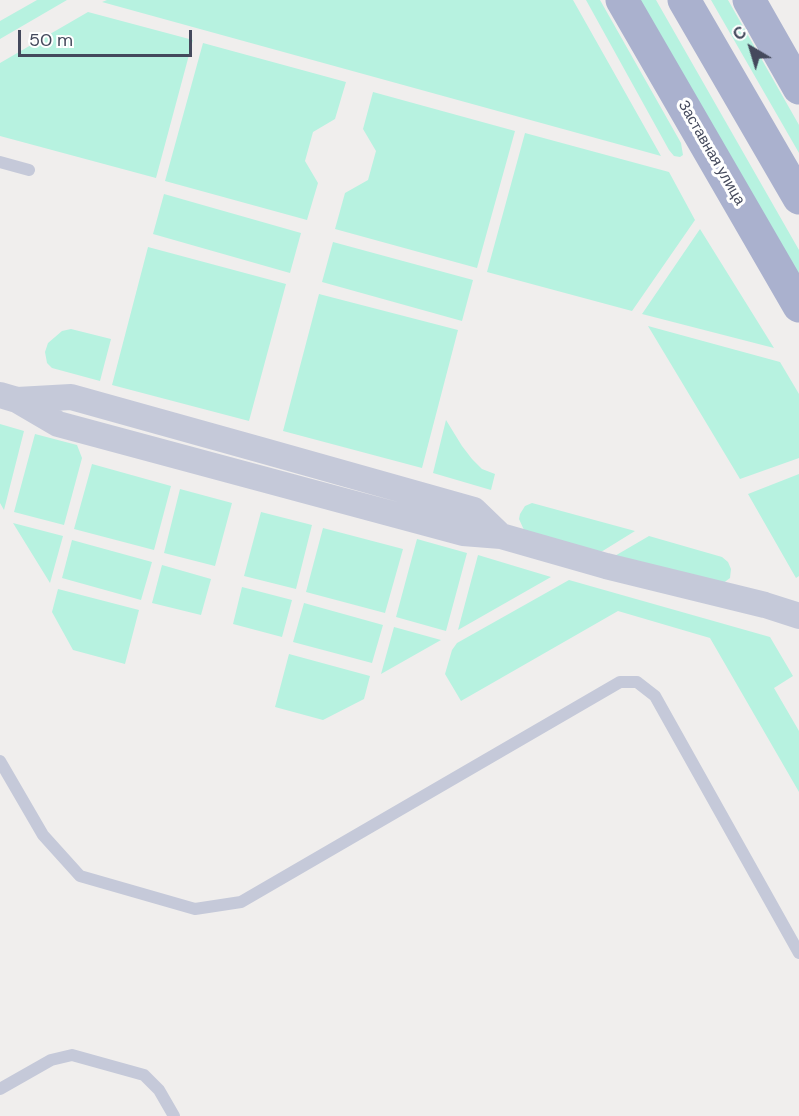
<!DOCTYPE html>
<meta charset="utf-8">
<style>
body{margin:0}
#map{position:relative;width:799px;height:1116px;overflow:hidden;background:#f0eeed;font-family:"DM Sans",sans-serif}
canvas{display:block}
.north{position:absolute;left:721px;top:18px;width:60px;height:60px;-webkit-text-stroke:4px #fff;paint-order:stroke;rotate:322deg;font-size:16px;font-weight:700;line-height:24px;text-align:center;color:#44495c}
.north::after{content:'';display:block;margin:auto;width:21px;height:27px;background:#44495c;clip-path:polygon(50% 0,100% 100%,50% 72%,0 100%)}
.scale{position:absolute;left:18px;top:30px;width:174px;height:27px;box-sizing:border-box;border:3px solid #44495c;border-top:0;padding-left:8px;font-size:18px;line-height:21px;white-space:nowrap;color:#44495c;-webkit-text-stroke:4px #fff;paint-order:stroke}
</style>
<div id="map">
<canvas width="799" height="1116"></canvas>
<div class="north">С</div>
<div class="scale">50 m</div>
</div>
<script>
const ctx = document.querySelector('canvas').getContext('2d');
ctx.lineJoin = 'round';
function fill(path, color) { ctx.fillStyle = color; ctx.fill(path, 'evenodd'); }
const poly = rows => new Path2D(rows.map(r => 'M' + r).join(''));
function strokePath(path, color, width, dash) { ctx.strokeStyle = color; ctx.lineWidth = width; ctx.lineCap = dash ? 'butt' : 'round'; ctx.setLineDash(dash || []); ctx.stroke(path); }
function write(font, color, halo, rows, align = 'center') {
  ctx.font = font + ' "DM Sans",sans-serif'; ctx.lineWidth = 6; ctx.setLineDash([]); ctx.textBaseline = 'middle'; ctx.strokeStyle = halo; ctx.fillStyle = color; for (const [text, x, y, turn = 0] of rows) {
    ctx.save(); ctx.translate(x, y); ctx.rotate((+turn || 0) * Math.PI / 180); ctx.textAlign = isNaN(turn) ? turn : align; if (halo) ctx.strokeText(text, 0, 0); ctx.fillText(text, 0, 0); ctx.restore();
  }
}
const green = poly([
 [37,0,67,0,0,39,0,21],
 [107,0,573,0,661,156,102,2],
 [586,0,600,0,681,143,683,155,680,157,674,156,669,150],
 [640,0,656,0,799,250,799,278],
 [711,0,728,0,799,125,799,153],
 [88,12,193,40,156,178,0,136,0,63],
 [203,43,346,82,335,119,313,132,305,161,318,183,307,220,165,181],
 [373,92,515,131,477,268,335,229,345,193,368,180,376,151,363,129],
 [525,133,669,172,695,220,632,311,487,272],
 [164,194,301,233,290,273,153,234],
 [700,229,774,348,642,314],
 [333,242,473,280,462,321,322,282],
 [148,247,286,284,249,421,112,385],
 [319,294,458,330,422,468,283,431],
 [648,326,780,362,799,394,799,458,740,479],
 [71,329,111,339,100,381,52,368,47,363,45,352,48,343,62,331],
 [446,420,462,446,472,459,482,469,495,474,491,490,433,473],
 [0,424,24,431,4,510,0,503],
 [35,434,77,445,82,458,64,525,14,512],
 [92,464,171,486,154,550,74,529],
 [799,474,799,576,796,578,748,494],
 [180,489,232,503,215,566,164,553],
 [532,503,635,531,601,552,524,530,519,519,520,514,525,506],
 [261,512,312,525,296,589,244,576],
 [13,523,63,536,50,583],
 [323,528,403,549,385,613,306,592],
 [649,536,722,557,728,562,731,569,730,578,722,584,613,557],
 [417,539,467,553,446,631,396,617],
 [72,540,152,562,141,600,62,578],
 [478,555,551,577,458,630],
 [162,565,211,579,201,615,152,603],
 [569,580,770,637,793,676,774,688,799,731,799,792,710,638,618,611,461,701,445,674,452,650,457,643],
 [242,587,292,600,282,637,233,624],
 [58,589,139,610,125,664,73,650,52,612],
 [304,603,383,625,372,663,293,642],
 [394,627,441,640,381,674],
 [289,654,370,676,364,699,323,720,275,707]
]);
const service = poly([
 [0,162,29,170],
 [0,761,43,835,80,876,195,909,241,902,620,682,637,682,655,696,799,953],
 [0,1089,51,1060,72,1055,144,1075,159,1090,174,1116]
]);
const minor = poly([
 [0,395,17,400,58,424,463,533,501,536,606,566,765,605,799,616],
 [17,400,71,397,261,450,474,510,501,536]
]);
const primary = poly([
 [622,0,799,306],
 [684,0,799,198],
 [749,0,799,88]
]);
const streetNames = [
 ["Заставная улица",711,153,60]
];
fill(green, '#b7f2e0');
strokePath(service, '#c5c9d9', 12);
strokePath(minor, '#c5c9d9', 26);
strokePath(primary, '#aab1ce', 33);
write('15px', '#44495c', '#fff', streetNames);
</script>
